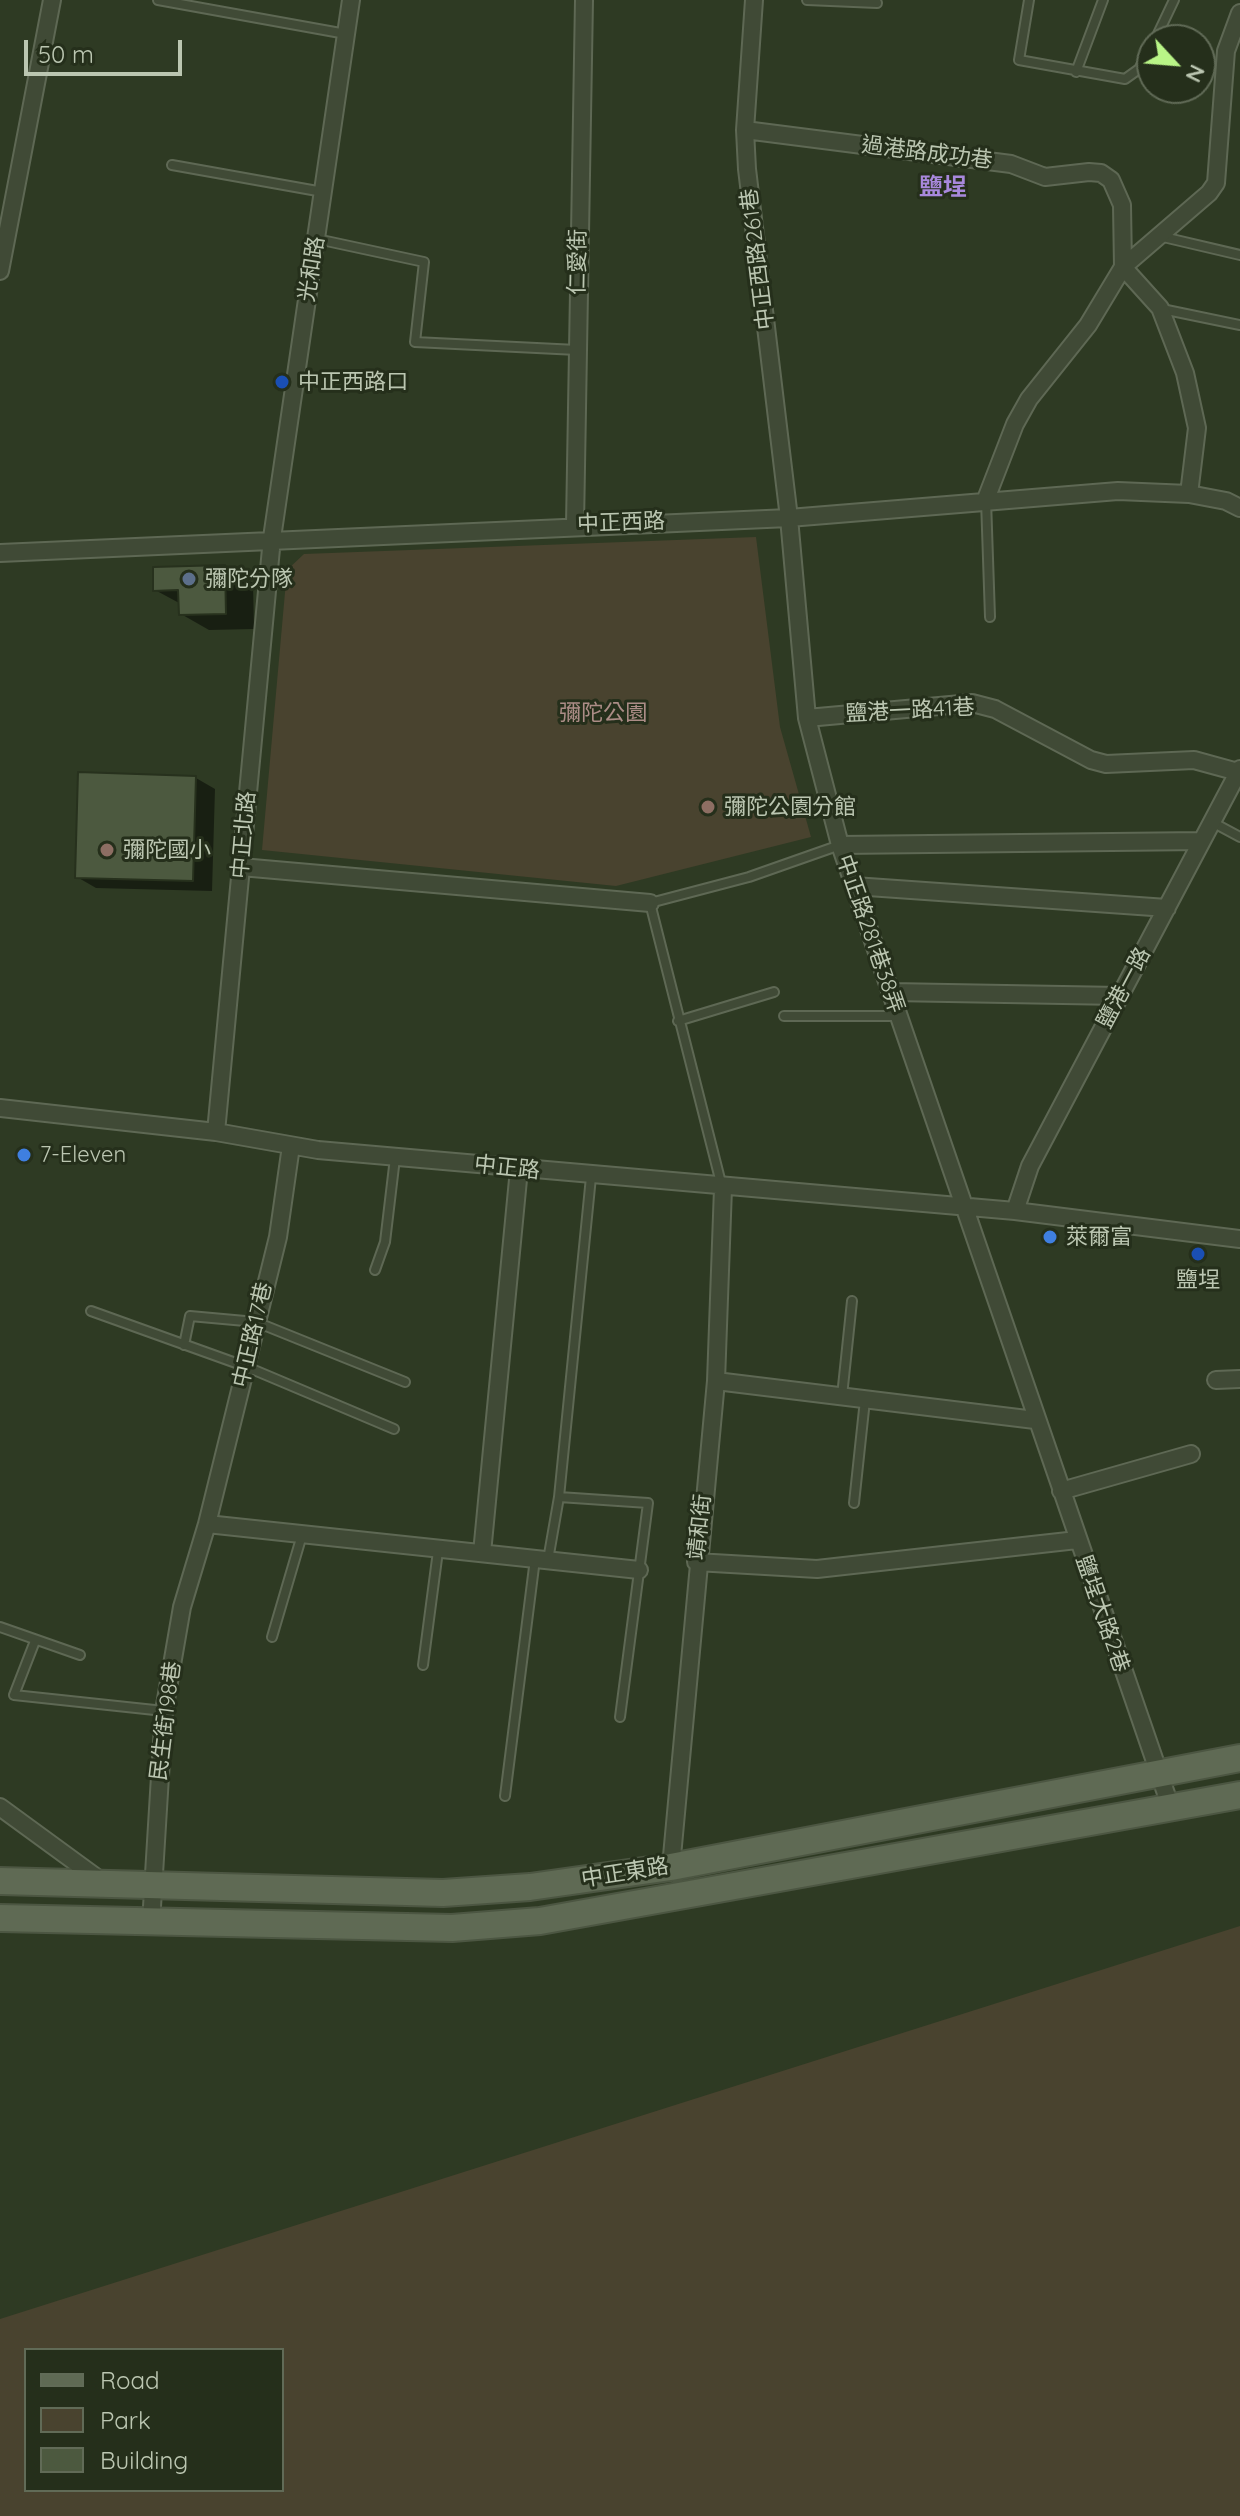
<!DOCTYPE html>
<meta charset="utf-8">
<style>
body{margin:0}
#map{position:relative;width:1240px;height:2516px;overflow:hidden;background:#2e3a23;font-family:Quicksand,sans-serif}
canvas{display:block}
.legend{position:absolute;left:24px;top:2348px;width:260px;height:144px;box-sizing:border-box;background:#252f1b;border:2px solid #616b57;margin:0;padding:10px 14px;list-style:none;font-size:24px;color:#bbc6b1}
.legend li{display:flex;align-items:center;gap:16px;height:40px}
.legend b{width:40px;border:2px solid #616b57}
.north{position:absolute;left:1136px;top:24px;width:80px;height:80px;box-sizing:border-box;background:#252f1b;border:2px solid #616b57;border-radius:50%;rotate:116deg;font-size:22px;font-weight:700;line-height:32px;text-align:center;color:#bbc6b1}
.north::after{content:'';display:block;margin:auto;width:28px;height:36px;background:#b9f587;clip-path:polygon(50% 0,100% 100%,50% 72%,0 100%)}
.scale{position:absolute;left:24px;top:40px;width:158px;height:36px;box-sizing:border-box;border:4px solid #bbc6b1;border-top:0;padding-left:10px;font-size:24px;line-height:28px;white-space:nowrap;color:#bbc6b1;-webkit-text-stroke:6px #252f1b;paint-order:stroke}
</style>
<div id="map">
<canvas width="1240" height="2516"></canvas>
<ul class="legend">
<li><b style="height:10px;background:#5f6a54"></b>Road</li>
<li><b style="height:22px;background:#49432f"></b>Park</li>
<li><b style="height:22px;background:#4c593f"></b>Building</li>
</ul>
<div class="north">N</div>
<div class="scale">50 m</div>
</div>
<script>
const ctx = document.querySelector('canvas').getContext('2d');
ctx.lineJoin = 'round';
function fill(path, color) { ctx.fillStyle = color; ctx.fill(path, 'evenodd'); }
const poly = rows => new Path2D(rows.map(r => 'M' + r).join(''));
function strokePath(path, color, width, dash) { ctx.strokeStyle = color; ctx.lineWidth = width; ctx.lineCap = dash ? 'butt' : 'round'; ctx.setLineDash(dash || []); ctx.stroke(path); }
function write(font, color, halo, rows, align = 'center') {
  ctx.font = font + ' Quicksand,"Noto Sans TC",sans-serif'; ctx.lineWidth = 6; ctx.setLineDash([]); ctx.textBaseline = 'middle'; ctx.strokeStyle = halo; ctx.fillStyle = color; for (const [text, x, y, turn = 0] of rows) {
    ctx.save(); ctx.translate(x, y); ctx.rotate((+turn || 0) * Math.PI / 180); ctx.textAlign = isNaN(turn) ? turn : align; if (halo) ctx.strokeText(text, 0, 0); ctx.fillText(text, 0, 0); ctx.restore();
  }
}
const green = poly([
 [756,537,780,727,811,837,616,886,262,850,287,570,304,554],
 [1240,1926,1240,2516,0,2516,0,2319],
 [26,2350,282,2350,282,2490,26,2490]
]);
const shadow = poly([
 [224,567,253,583,254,629,209,630,181,614,181,604,155,590],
 [196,778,215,789,212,891,96,888,77,877]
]);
const building = poly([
 [225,565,226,614,179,615,178,590,153,591,153,567,225,565],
 [78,772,196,776,193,881,75,878,78,772]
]);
const service = poly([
 [158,0,346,34],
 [807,0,877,3],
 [1029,0,1019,60,1125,79,1139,69,1152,45],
 [1155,40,1174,0],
 [1076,72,1103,0],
 [172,165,323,192],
 [1159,236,1240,255],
 [317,239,424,262,415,342,577,350],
 [1162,309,1240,325],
 [986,500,990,617],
 [1212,822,1240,837],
 [784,1016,898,1016],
 [678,1021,774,992],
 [722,1187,650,903,749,877,840,845],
 [375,1270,385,1242,395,1158],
 [91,1311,247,1367,394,1429],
 [184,1345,190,1316,256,1322,405,1382],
 [842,1396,852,1301],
 [559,1497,648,1503,620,1717],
 [854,1503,865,1400],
 [548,1560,559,1497,591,1177],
 [0,1627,80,1655],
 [272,1637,302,1535],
 [35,1641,14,1695,164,1711],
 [423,1665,438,1551],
 [505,1796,535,1559]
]);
const minor = poly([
 [754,0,745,130,747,169,789,518,807,718,840,845,1171,1808],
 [745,130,1011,164,1045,177,1089,172,1101,173,1111,180,1122,205,1123,267,1160,308,1185,373,1197,428,1189,494],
 [0,271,52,0],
 [986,499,1015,424,1029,399,1088,325,1123,267,1209,193,1216,183,1226,51,1240,13],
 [575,525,584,0],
 [0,553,789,518,1118,491,1189,494,1226,501,1240,508],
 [807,718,972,703,995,709,1091,760,1106,764,1194,760,1238,772],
 [840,845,1202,841],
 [241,867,650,903],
 [854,886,1167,908],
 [891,992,1120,996],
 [0,1108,216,1132,318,1150,1015,1211,1240,1239],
 [216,1132,272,538,351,0],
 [1015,1211,1030,1166,1240,769],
 [1216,1380,1240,1379],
 [716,1381,1035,1420],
 [1061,1491,1191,1454],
 [207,1524,639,1570],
 [482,1553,519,1169],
 [696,1562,817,1569,1077,1540],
 [0,1807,104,1883],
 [671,1867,716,1381,723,1188],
 [151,1923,164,1711,182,1607,207,1524,278,1237,291,1146]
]);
const primary = poly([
 [0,1881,443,1893,530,1887,671,1867,1240,1758],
 [0,1918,452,1928,540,1921,1240,1795]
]);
const markers = [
 [282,382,8,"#1a4fb4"],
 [189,579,8,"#5c6f8a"],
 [708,807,8,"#8d6e63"],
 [107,850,8,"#8d6e63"],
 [24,1155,8,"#3f7fe0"],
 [1050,1237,8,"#3f7fe0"],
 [1198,1254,8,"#1a4fb4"]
];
const streetNames = [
 ["過港路成功巷",927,153,7],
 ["中正西路261巷",758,259,-97],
 ["仁愛街",578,262,-89],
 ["光和路",312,269,-81],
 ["中正西路",621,523,-2],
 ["鹽港一路41巷",910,711,-3],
 ["中正北路",244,835,-85],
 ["中正路281巷38弄",870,934,71],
 ["鹽港一路",1124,988,-62],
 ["中正路",507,1168,6],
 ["中正路17巷",253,1335,-77],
 ["靖和街",700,1527,-84],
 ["鹽埕大路2巷",1102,1614,71],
 ["民生街198巷",166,1721,-83],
 ["中正東路",625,1873,-9]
];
const poiNames = [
 ["中正西路口",298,382],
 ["彌陀分隊",205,579],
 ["彌陀公園分館",724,807],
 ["彌陀國小",123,850],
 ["7-Eleven",40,1155],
 ["萊爾富",1066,1237],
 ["鹽埕",1198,1280,"center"]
];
const parkNames = [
 ["彌陀公園",603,713]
];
const neighbourhoodNames = [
 ["鹽埕",943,188]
];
fill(green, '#49432f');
fill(shadow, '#0007');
fill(building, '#4c593f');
strokePath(building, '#27311d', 2);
strokePath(service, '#5e6854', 12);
strokePath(minor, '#5e6854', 20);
strokePath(primary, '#4c5642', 30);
strokePath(service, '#404a36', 8);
strokePath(minor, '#404a36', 16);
strokePath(primary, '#5f6a54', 26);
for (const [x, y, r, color] of markers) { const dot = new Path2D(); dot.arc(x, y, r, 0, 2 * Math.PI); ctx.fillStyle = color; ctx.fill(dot); strokePath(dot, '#252f1b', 3); }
write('22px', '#bbc6b1', '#252f1b', streetNames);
write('22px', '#bbc6b1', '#252f1b', poiNames, 'left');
write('22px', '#ac8d87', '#252f1b', parkNames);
write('bold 24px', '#a888dc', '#252f1b', neighbourhoodNames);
</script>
